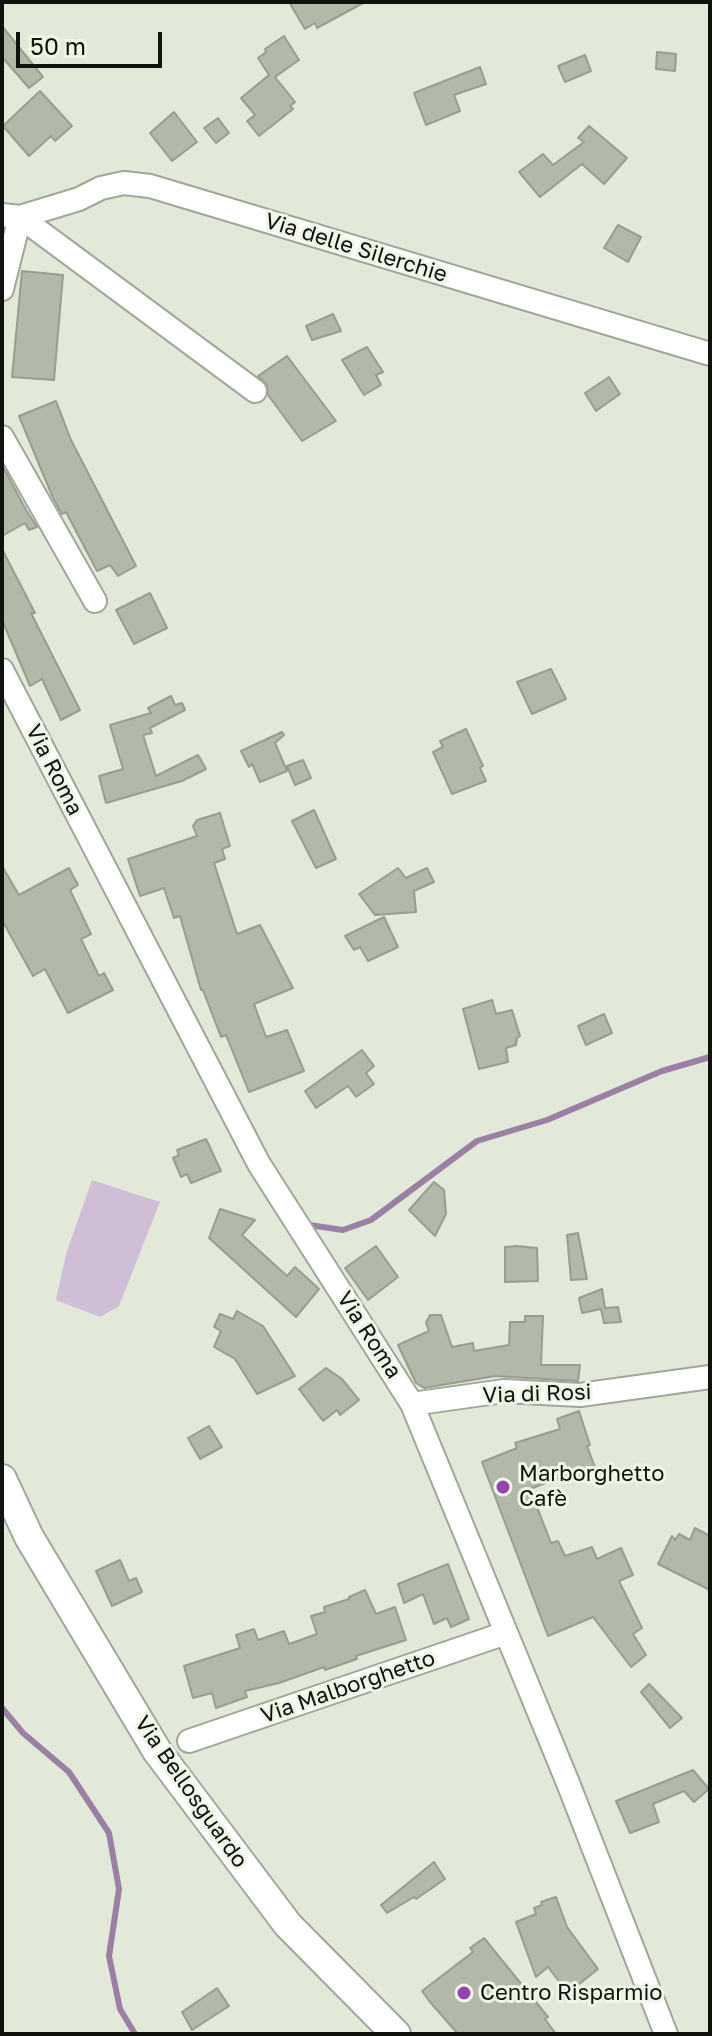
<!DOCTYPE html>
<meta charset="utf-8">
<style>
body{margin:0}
#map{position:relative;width:712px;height:2036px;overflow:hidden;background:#e2e9d8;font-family:"Golos Text",sans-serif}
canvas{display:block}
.frame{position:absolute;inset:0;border:4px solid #10120d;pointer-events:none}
.scale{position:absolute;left:16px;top:32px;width:146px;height:36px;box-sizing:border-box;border:4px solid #10120d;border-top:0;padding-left:10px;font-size:24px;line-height:28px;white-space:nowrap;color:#10120d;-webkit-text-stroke:6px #eff6e5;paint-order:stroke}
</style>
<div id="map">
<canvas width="712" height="2036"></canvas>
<div class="frame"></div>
<div class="scale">50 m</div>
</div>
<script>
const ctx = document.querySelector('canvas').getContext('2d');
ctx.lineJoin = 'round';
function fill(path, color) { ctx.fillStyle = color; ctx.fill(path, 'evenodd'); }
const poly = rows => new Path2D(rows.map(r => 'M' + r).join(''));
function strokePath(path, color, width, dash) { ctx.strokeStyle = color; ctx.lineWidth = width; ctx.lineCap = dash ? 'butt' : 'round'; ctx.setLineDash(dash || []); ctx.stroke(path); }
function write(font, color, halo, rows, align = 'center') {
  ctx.font = font + ' "Golos Text",sans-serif'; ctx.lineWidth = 6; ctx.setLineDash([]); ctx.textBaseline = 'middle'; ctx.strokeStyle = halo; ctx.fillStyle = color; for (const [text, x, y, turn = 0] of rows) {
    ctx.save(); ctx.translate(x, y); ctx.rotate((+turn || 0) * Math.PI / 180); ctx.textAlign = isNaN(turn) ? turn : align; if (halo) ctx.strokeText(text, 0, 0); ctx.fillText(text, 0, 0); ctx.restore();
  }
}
const green = poly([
 [92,1180,160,1202,119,1306,100,1317,56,1300,66,1254]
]);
const stream = poly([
 [309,1225,343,1230,371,1220,477,1141,547,1120,662,1071,710,1057],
 [2,1708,23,1733,69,1772,109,1833,119,1889,109,1956,120,2009,135,2034]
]);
const building = poly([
 [289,2,365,2,317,28,315,23,305,29,289,2],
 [2,26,43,77,29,88,2,57,2,26],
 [284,36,299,60,275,77,295,102,290,106,293,109,259,136,247,121,255,115,241,98,269,75,258,58,266,52,265,49,284,36],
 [657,52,676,54,675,71,656,69,657,52],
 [585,55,591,71,565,82,558,66,585,55],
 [480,67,486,84,454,95,460,111,426,125,414,93,480,67],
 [40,91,72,126,55,141,51,136,29,156,3,126,40,91],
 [174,112,197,142,172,161,150,133,174,112],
 [218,118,229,133,216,143,204,128,218,118],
 [589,126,627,158,604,184,582,164,540,197,519,172,543,154,553,165,584,142,578,138,589,126],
 [618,225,641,237,628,262,604,248,618,225],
 [22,271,63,275,54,380,12,377,22,271],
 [333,314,341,331,312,340,306,326,333,314],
 [367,347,383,372,376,375,381,385,364,395,342,360,367,347],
 [287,356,336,421,302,441,268,395,267,385,258,376,287,356],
 [609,377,620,394,596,411,585,393,609,377],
 [56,401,71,440,136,566,118,576,110,565,97,571,66,512,62,514,53,498,19,416,56,401],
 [2,465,26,510,37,527,29,530,25,523,2,536,2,465],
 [2,549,35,613,31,613,35,621,80,710,61,720,42,679,30,686,2,620,2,549],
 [150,593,167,628,134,644,116,610,150,593],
 [551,669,566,699,532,714,517,682,551,669],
 [171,696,175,705,182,703,185,710,150,728,152,733,143,735,156,776,198,755,206,769,182,781,106,803,99,776,123,769,110,725,151,713,148,708,171,696],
 [466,729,483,766,480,768,486,781,452,794,433,752,443,747,440,741,466,729],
 [282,732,284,735,275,743,287,771,260,782,252,764,249,767,241,751,282,732],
 [303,760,311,778,295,785,287,766,303,760],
 [314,810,336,859,316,868,292,821,314,810],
 [220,813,230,846,222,849,225,859,214,863,237,934,260,925,293,988,254,1004,266,1037,287,1030,304,1071,249,1092,226,1035,221,1037,203,990,201,990,180,916,174,918,164,888,140,896,128,859,197,836,193,826,197,820,220,813],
 [2,866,19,895,69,868,78,885,70,890,91,934,81,939,99,976,104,973,113,990,68,1013,45,969,33,976,2,920,2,866],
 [398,868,406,878,427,868,434,882,414,891,416,912,375,915,359,894,398,868],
 [384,917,398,947,368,961,360,947,354,950,345,936,384,917],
 [492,1000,496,1014,512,1010,520,1036,517,1038,516,1045,506,1048,508,1062,479,1069,463,1009,492,1000],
 [604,1014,612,1033,586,1045,578,1026,604,1014],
 [362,1050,374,1066,366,1073,374,1084,356,1097,348,1086,316,1108,305,1091,362,1050],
 [206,1139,221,1171,191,1183,187,1174,181,1177,173,1158,179,1155,177,1150,206,1139],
 [434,1182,444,1190,446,1214,435,1236,409,1210,434,1182],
 [220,1209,255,1220,242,1235,287,1276,295,1267,319,1289,296,1317,209,1238,220,1209],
 [578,1233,587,1279,571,1280,567,1235,578,1233],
 [376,1246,398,1277,368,1300,345,1268,376,1246],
 [517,1246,537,1248,538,1281,505,1282,505,1247,517,1246],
 [602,1289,605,1308,618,1307,621,1322,604,1323,601,1309,582,1313,579,1298,602,1289],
 [237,1311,263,1326,295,1376,257,1394,235,1359,214,1347,221,1331,214,1327,220,1314,233,1319,237,1311],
 [430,1315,441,1315,452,1347,473,1343,474,1351,509,1345,510,1322,525,1322,525,1316,543,1316,541,1365,580,1365,578,1381,495,1376,424,1388,416,1383,398,1345,429,1331,426,1323,430,1315],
 [326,1368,342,1379,359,1400,340,1415,337,1410,323,1421,299,1389,326,1368],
 [579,1411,590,1445,587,1446,596,1470,574,1479,572,1473,530,1489,551,1543,558,1541,565,1556,592,1547,597,1559,621,1548,633,1575,619,1581,642,1628,633,1634,646,1655,631,1667,593,1617,548,1636,482,1462,517,1448,515,1443,560,1429,557,1419,579,1411],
 [209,1426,222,1447,200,1459,188,1438,209,1426],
 [695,1528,710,1536,710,1590,658,1564,672,1536,675,1540,679,1534,690,1540,695,1528],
 [120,1560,129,1581,136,1578,142,1592,112,1606,96,1571,120,1560],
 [448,1564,469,1619,451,1627,447,1618,434,1624,423,1594,404,1603,398,1584,448,1564],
 [365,1590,376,1614,395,1607,406,1640,356,1656,357,1659,325,1670,324,1667,279,1683,245,1691,247,1697,216,1708,212,1693,193,1698,184,1666,240,1648,236,1635,254,1629,258,1640,284,1631,289,1644,317,1634,311,1616,325,1612,324,1607,349,1599,349,1597,365,1590],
 [649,1684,682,1718,670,1728,641,1692,649,1684],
 [693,1770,709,1789,694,1802,684,1791,653,1804,659,1822,630,1833,616,1801,693,1770],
 [434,1862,445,1879,416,1899,414,1897,387,1913,381,1905,434,1862],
 [556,1897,567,1927,598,1969,568,1993,548,1967,536,1977,516,1922,536,1914,534,1908,542,1905,541,1902,556,1897],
 [484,1938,548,2017,545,2019,556,2034,458,2034,430,2002,422,1991,473,1952,470,1948,484,1938],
 [217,1988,229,2006,192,2030,182,2012,217,1988]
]);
const minor = poly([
 [2,215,20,217,79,199,101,188,124,183,150,186,710,354],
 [2,289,20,217,255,391],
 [2,437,95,601],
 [2,670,259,1164,412,1404,568,1783,666,2034],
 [412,1404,504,1391,580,1395,710,1377],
 [189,1741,506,1633]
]);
const major = poly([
 [2,1479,29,1537,157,1751,288,1925,396,2034]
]);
const markers = [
 [503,1487,8,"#9642b0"],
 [464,1993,8,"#9642b0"]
];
const streetNames = [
 ["Via delle Silerchie",356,248,17],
 ["Via Roma",54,770,63],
 ["Via Roma",369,1335,57],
 ["Via di Rosi",537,1394,-2],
 ["Via Malborghetto",348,1687,-19],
 ["Via Bellosguardo",191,1792,55]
];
const poiNames = [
 ["Marborghetto",519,1474],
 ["Cafè",519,1499],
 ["Centro Risparmio",480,1993]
];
fill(green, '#cfbed5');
strokePath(stream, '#9b7fa4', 6);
fill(building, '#b3b9a9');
strokePath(building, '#989e8f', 2);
strokePath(minor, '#a1a797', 26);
strokePath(major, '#a1a797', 32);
strokePath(minor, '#fff', 22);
strokePath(major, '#fff', 28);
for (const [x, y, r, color] of markers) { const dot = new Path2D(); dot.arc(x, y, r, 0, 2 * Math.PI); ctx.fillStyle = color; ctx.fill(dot); strokePath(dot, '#eff6e5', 3); }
write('22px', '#10120d', '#eff6e5', streetNames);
write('22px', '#10120d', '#eff6e5', poiNames, 'left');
</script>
